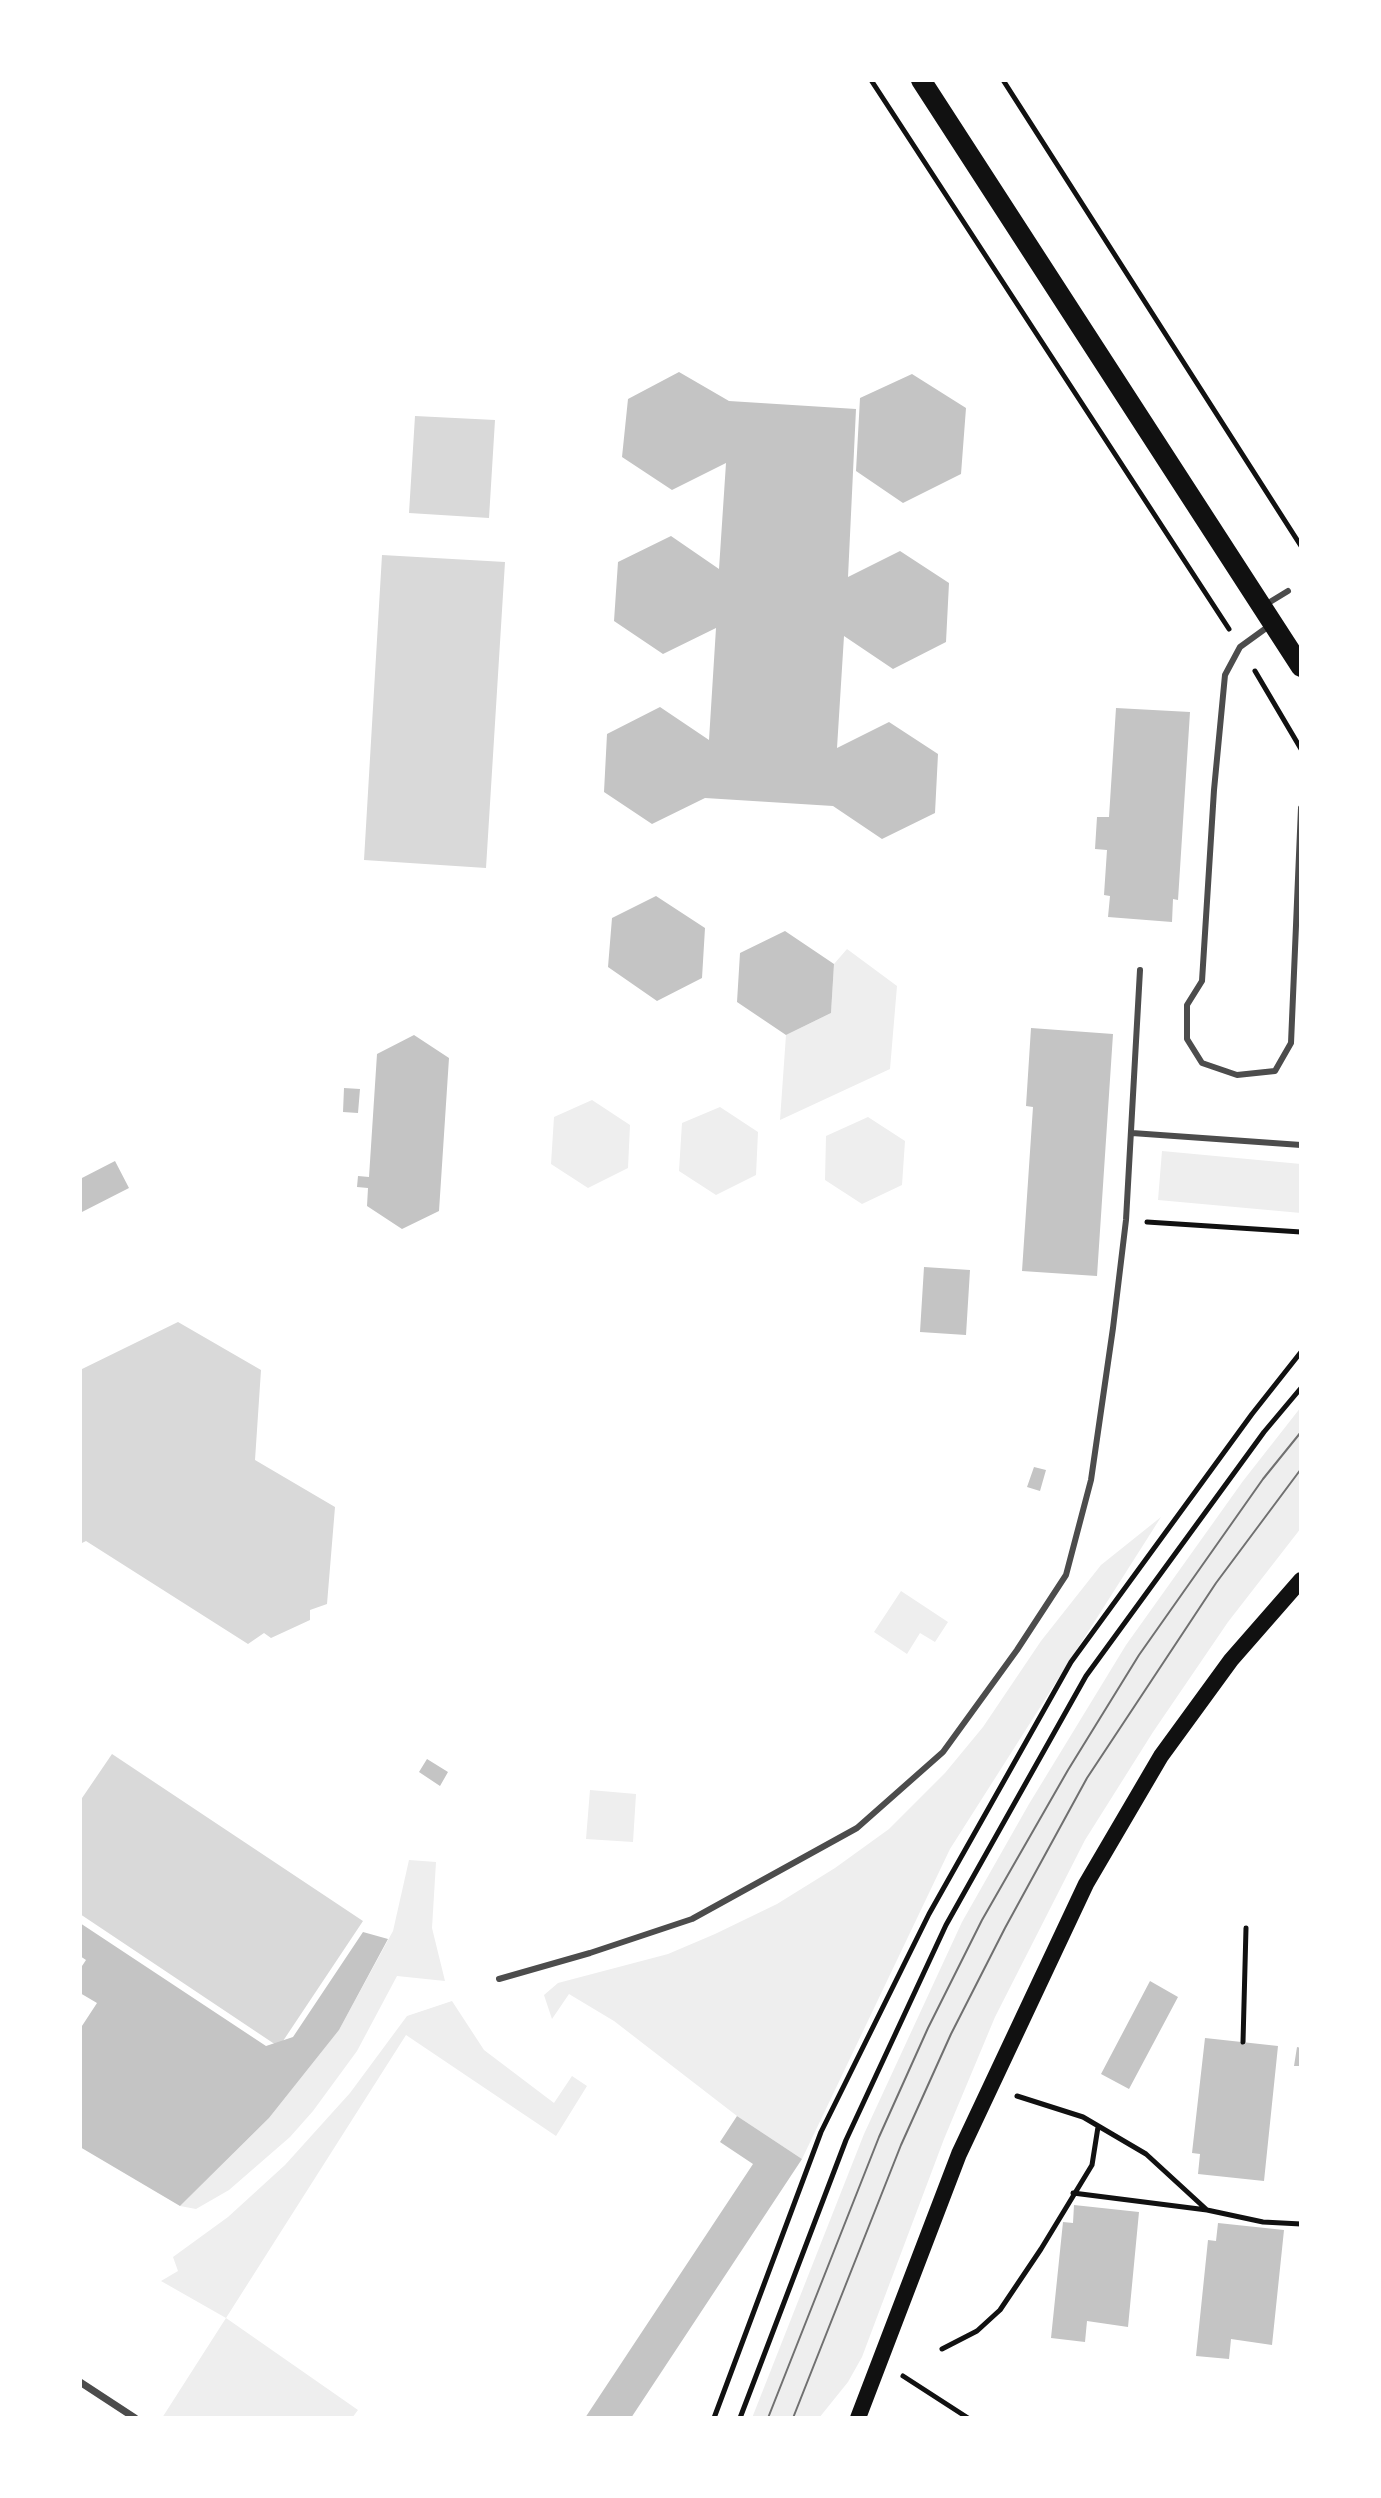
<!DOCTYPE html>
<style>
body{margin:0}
#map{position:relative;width:1381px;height:2498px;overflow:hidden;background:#fff;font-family:"PT Sans",sans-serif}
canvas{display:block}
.frame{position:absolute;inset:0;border:82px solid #fff;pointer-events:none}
</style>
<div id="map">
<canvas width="1381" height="2498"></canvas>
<div class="frame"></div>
</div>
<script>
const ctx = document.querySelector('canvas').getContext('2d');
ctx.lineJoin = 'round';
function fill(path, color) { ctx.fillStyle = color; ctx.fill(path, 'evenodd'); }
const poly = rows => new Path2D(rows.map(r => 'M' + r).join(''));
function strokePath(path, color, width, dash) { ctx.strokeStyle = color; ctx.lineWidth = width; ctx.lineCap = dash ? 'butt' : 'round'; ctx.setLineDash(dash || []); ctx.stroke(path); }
const green = poly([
 [847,949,897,986,890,1069,780,1120,786,1035,831,1013,834,964],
 [592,1100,630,1125,628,1168,588,1188,551,1164,554,1117],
 [720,1107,758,1132,756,1175,716,1195,679,1171,682,1123],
 [868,1117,905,1141,902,1185,862,1204,825,1180,826,1136],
 [1162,1151,1301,1164,1301,1213,1158,1200],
 [1301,1407,1301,1528,1228,1622,1153,1732,1085,1840,995,2017,944,2139,862,2357,848,2382,819,2418,752,2418,864,2134,962,1922,1029,1804,1126,1645,1243,1481],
 [1161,1517,950,1849,802,2159,737,2116,614,2021,569,1994,552,2019,544,1995,558,1983,668,1954,715,1934,777,1904,835,1868,889,1829,945,1773,983,1727,1041,1641,1101,1565],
 [901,1591,948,1622,935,1642,920,1633,907,1654,874,1632],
 [590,1790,636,1794,633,1842,586,1839],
 [409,1860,436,1862,432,1928,445,1981,397,1976,357,2051,313,2111,290,2137,229,2190,196,2209,180,2206,269,2118,339,2030,393,1931],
 [452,2001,484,2050,554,2103,572,2076,587,2086,556,2136,406,2035,226,2318,358,2410,352,2418,162,2418,226,2318,161,2281,178,2271,173,2257,228,2217,285,2165,350,2093,407,2016]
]);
const water = poly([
 [415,416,495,420,489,518,409,513],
 [382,555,505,562,486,868,364,860],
 [178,1322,261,1370,255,1460,335,1507,327,1604,310,1610,310,1620,271,1638,264,1633,248,1644,86,1541,80,1544,80,1370],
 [112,1754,363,1921,279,2047,80,1914,80,1801]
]);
const building = poly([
 [679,372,729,401,856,409,848,577,900,551,949,583,946,642,893,669,844,636,837,748,889,722,938,754,935,813,882,839,833,806,705,798,652,824,604,792,607,734,660,707,709,740,716,628,663,654,614,621,618,562,671,536,719,569,726,463,672,490,622,457,628,399],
 [912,374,966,408,961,474,903,503,856,471,860,398],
 [1116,708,1190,712,1178,900,1173,899,1172,922,1108,917,1110,896,1104,895,1107,850,1095,849,1097,817,1109,817],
 [656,896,705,928,702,978,657,1001,608,967,612,918],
 [785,931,834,964,831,1013,786,1035,737,1002,740,953],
 [1031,1028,1113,1034,1097,1276,1022,1271,1033,1107,1026,1106],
 [414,1035,449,1058,439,1211,402,1229,367,1206,368,1188,357,1187,358,1176,369,1177,377,1054],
 [344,1088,360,1089,358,1113,343,1112],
 [115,1161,129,1188,80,1213,80,1179],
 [924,1267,970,1270,966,1335,920,1332],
 [1034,1467,1046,1470,1040,1491,1027,1487],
 [427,1759,448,1772,440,1786,419,1772],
 [80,1923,266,2046,293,2037,363,1932,388,1939,339,2030,269,2118,180,2206,80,2147,80,2029,97,2003,80,1993,80,1969,86,1960,80,1956],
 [1150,1981,1178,1997,1129,2089,1101,2074],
 [1205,2038,1278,2046,1264,2181,1198,2174,1200,2154,1192,2153],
 [1297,2047,1301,2048,1301,2066,1294,2066],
 [737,2116,802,2159,631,2418,585,2418,753,2164,720,2142],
 [1074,2205,1139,2212,1128,2327,1087,2321,1085,2342,1051,2338,1063,2222,1073,2223],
 [1218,2223,1284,2230,1272,2345,1231,2339,1229,2359,1196,2356,1208,2240,1216,2241]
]);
const path = poly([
 [871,80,1229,629],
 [1003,80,1301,546],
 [1255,671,1301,749],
 [1147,1222,1301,1232],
 [1243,2042,1246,1928],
 [1017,2096,1083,2117,1146,2154,1207,2210,1263,2222,1301,2224],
 [1073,2193,1207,2210],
 [942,2349,977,2331,1000,2310,1041,2249,1092,2165,1098,2127],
 [903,2376,968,2418],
 [714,2418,821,2132,929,1914,1071,1662,1252,1414,1301,1352],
 [740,2418,846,2140,946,1925,1086,1676,1264,1432,1301,1388]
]);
const service = poly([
 [1265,605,1288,591],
 [1269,626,1240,647,1225,675,1214,790,1202,981,1187,1005,1187,1039,1202,1063,1237,1075,1275,1071,1291,1043,1301,808],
 [1132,1133,1301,1145],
 [499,1979,590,1953,692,1919,857,1828,943,1752,1017,1650,1066,1575,1091,1480,1113,1328,1126,1220,1140,970]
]);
const pedestrian = poly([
 [80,2382,135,2418]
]);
const secondary = poly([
 [858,2418,959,2154,1086,1884,1161,1756,1231,1660,1301,1580]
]);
const primary = poly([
 [921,80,1301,667]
]);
const tram = poly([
 [768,2418,879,2137,928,2028,982,1920,1068,1770,1139,1655,1263,1479,1301,1432],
 [793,2418,901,2145,951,2034,1005,1928,1087,1778,1216,1583,1301,1469]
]);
fill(green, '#eee');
fill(water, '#d9d9d9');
fill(building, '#c4c4c4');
strokePath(path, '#111', 5);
strokePath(service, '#4c4c4c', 6);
strokePath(pedestrian, '#4c4c4c', 7);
strokePath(secondary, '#111', 16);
strokePath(primary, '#111', 20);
strokePath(tram, '#707070', 2);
</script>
